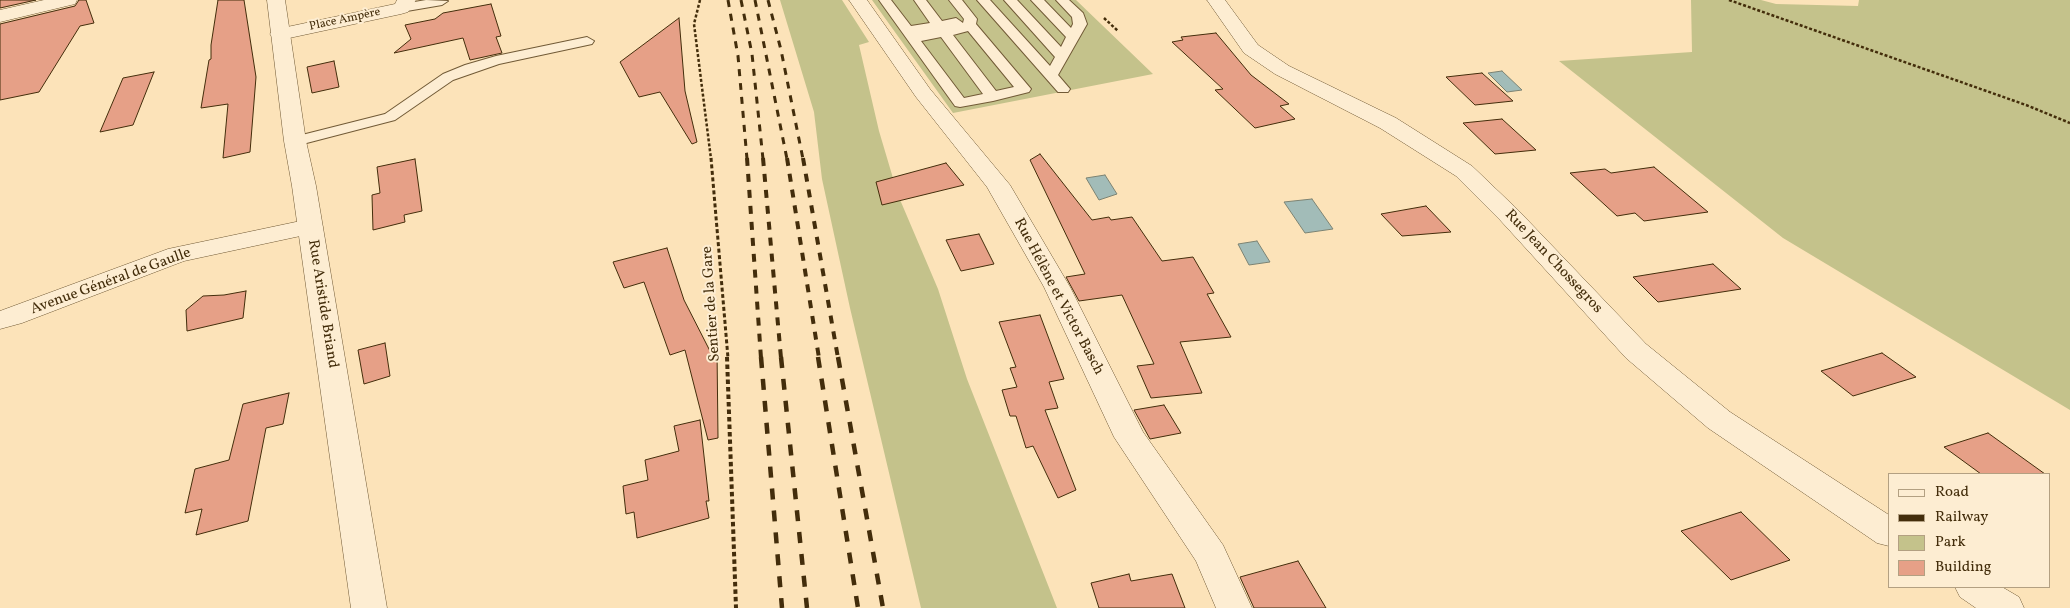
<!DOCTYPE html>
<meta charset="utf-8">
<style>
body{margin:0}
#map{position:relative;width:2070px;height:608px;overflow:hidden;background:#fce3b9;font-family:Vollkorn,serif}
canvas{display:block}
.legend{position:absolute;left:1888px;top:473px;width:162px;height:115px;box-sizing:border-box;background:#fdedd2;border:1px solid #b3a082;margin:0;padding:6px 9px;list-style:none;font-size:15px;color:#432d0b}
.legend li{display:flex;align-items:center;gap:10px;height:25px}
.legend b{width:25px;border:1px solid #b3a082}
</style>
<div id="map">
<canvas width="2070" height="608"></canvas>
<ul class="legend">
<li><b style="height:6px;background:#fdedd2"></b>Road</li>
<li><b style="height:6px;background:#432d0b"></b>Railway</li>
<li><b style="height:14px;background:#c4c28b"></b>Park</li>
<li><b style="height:14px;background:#e6a087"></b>Building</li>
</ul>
</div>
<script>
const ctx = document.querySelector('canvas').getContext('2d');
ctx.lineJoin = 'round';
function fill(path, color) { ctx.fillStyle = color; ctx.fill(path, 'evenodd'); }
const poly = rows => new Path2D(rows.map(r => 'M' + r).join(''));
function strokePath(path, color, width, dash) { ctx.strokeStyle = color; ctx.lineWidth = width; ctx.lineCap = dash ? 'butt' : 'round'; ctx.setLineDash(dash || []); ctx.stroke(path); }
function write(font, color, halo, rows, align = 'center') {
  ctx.font = font + ' Vollkorn,serif'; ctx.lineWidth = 4; ctx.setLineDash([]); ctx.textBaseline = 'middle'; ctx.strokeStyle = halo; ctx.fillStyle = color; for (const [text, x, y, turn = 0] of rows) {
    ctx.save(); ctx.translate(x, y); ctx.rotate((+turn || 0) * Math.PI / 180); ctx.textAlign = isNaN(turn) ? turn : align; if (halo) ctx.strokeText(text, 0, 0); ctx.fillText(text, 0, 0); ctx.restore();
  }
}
const green = poly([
 [780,0,842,0,869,42,859,45,879,131,898,195,938,289,967,379,1057,608,921,608,850,308,822,179,814,112],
 [872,0,1076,0,1153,74,953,113],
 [1691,0,1761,0,1776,4,1858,6,1859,0,2070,0,2070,410,1783,238,1559,61,1692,52]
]);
const water = poly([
 [1502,71,1522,90,1507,92,1488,73,1502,71],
 [1105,175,1117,194,1099,200,1086,178,1105,175],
 [1312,199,1333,229,1305,233,1284,202,1312,199],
 [1257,241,1270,262,1249,265,1238,244,1257,241]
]);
const building = poly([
 [0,0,36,0,0,8,0,0],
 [79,0,86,0,94,23,80,26,39,92,0,100,0,24,75,6,79,0],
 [218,0,244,0,256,77,250,152,223,158,228,104,201,108,209,60,211,59,211,45,218,0],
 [491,4,501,36,496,37,502,53,470,60,463,38,394,53,411,39,405,25,435,19,443,13,491,4],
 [679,18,685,91,697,142,692,144,660,92,639,97,620,62,679,18],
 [1216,33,1251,75,1289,104,1280,106,1295,119,1255,128,1215,90,1223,89,1172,42,1183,40,1181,37,1216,33],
 [334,61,339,87,312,93,307,67,334,61],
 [154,72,133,125,100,132,123,78,154,72],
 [1482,73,1513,101,1475,105,1446,77,1482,73],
 [1502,119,1536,150,1495,154,1463,123,1502,119],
 [1040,154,1092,220,1109,217,1111,220,1132,217,1162,261,1193,257,1214,293,1207,294,1231,337,1180,342,1202,393,1151,398,1137,366,1154,364,1122,295,1079,301,1066,277,1085,274,1030,160,1040,154],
 [415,159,422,211,404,215,405,222,373,230,372,195,380,193,377,167,415,159],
 [946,163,964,185,882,205,876,182,946,163],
 [1654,167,1708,212,1644,221,1635,213,1617,216,1570,173,1605,169,1611,173,1654,167],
 [1426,206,1451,232,1402,236,1381,214,1426,206],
 [979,234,994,264,961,271,946,240,979,234],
 [667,248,684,300,710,351,717,350,718,438,708,440,685,350,670,355,644,282,624,288,613,262,667,248],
 [1713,264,1741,289,1658,302,1633,277,1713,264],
 [246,291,243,318,187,331,186,310,203,296,224,295,246,291],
 [1040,315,1064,379,1049,382,1058,408,1045,410,1076,490,1058,498,1033,446,1026,448,1016,416,1010,416,1002,390,1017,387,1010,368,1016,367,999,322,1040,315],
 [385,343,390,376,364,384,358,350,385,343],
 [1882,353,1916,377,1853,396,1821,371,1882,353],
 [289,393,283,424,266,428,248,521,196,535,202,509,185,513,195,469,229,460,243,404,289,393],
 [1164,405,1181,433,1150,439,1134,410,1164,405],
 [700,420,709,501,706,501,709,518,637,538,634,512,626,514,623,486,648,480,645,460,679,451,674,426,700,420],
 [1988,433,2045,474,1981,474,1944,447,1988,433],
 [1741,512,1790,560,1731,580,1681,531,1741,512],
 [1298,561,1326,608,1254,608,1240,577,1298,561],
 [1129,574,1131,581,1172,574,1185,608,1099,608,1091,583,1129,574]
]);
const pathFar2 = poly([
 [700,0,694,24,711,159],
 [1729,0,2026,105,2070,123],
 [1104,18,1118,31]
]);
const pathFar1 = poly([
 [711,158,728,358]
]);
const path = poly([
 [727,357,736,608]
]);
const service = poly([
 [426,0,448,1,442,5,401,12,395,8,397,5,426,0],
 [879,0,891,0,911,26,930,23,914,0,926,0,942,21,956,18,963,23,964,19,949,0,962,0,977,19,976,24,1031,89,1029,92,993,101,960,107,955,106,879,0],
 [968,31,1014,87,996,91,953,35,968,31],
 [941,37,983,94,964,98,921,41,941,37],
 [977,0,990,0,1050,66,1055,57,1004,0,1017,0,1061,47,1066,37,1031,0,1044,0,1071,28,1073,24,1072,17,1056,0,1069,0,1083,13,1087,24,1058,75,1070,89,1068,92,1058,92,977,0],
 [587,37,594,41,592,44,499,64,453,80,395,120,295,146,290,144,287,141,290,138,385,114,443,74,465,65,496,56,587,37]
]);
const minor = poly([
 [397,0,416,0,408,12,401,14,280,40,273,38,270,34,273,30,395,4,397,0],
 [849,0,867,0,930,89,1010,185,1070,287,1143,432,1223,545,1252,608,1216,608,1196,561,1114,437,1044,287,987,187,916,97,849,0],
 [1207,0,1225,0,1258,45,1289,66,1396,118,1472,166,1518,210,1646,344,1730,412,1889,515,1889,546,1877,543,1708,428,1626,358,1500,220,1456,176,1380,128,1275,74,1244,53,1207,0],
 [310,219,319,222,323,227,319,232,184,261,22,323,0,329,0,311,168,249,310,219],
 [1955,587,2002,587,2019,597,2024,608,1976,608,1960,597,1955,587]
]);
const tertiary = poly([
 [44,0,77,0,75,4,0,22,0,10,44,0],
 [267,0,285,0,306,141,316,186,387,608,351,608,292,186,284,141,267,0]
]);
const railFar2 = poly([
 [728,0,738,56,747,159],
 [741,0,752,54,763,159],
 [755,0,787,159],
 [768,0,781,50,803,159]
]);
const railFar1 = poly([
 [747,158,761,358],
 [763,158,781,358],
 [787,158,819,358],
 [803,158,838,358]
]);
const rail = poly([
 [761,357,782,608],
 [781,357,807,608],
 [818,357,858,608],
 [838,357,883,608]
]);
const farStreetnames = [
 ["Place Ampère",345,20,-12]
];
const streetNames = [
 ["Rue Jean Chossegros",1553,262,47],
 ["Avenue Général de Gaulle",111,282,-20],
 ["Rue Hélène et Victor Basch",1058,297,62],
 ["Rue Aristide Briand",322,304,81],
 ["Sentier de la Gare",712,304,-94]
];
fill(green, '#c4c28b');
fill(water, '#a2bcb8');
strokePath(water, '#7c8373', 1);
fill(building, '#e6a087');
strokePath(building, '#432d0b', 1);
strokePath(service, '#715a36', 2);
strokePath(minor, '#715a36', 1);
strokePath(tertiary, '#715a36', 1);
strokePath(pathFar2, '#432d0b', 2.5, [3, 2]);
strokePath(pathFar1, '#432d0b', 3, [4, 2.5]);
strokePath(path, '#432d0b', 4, [4.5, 3]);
fill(service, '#fdedd2');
fill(minor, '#fdedd2');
fill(tertiary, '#fdedd2');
strokePath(railFar2, '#432d0b', 3, [7, 7]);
strokePath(railFar1, '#432d0b', 4, [8, 8]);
strokePath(rail, '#432d0b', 4.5, [11, 11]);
write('12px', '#432d0b', '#fdedd2', farStreetnames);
write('15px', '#432d0b', '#fdedd2', streetNames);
</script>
